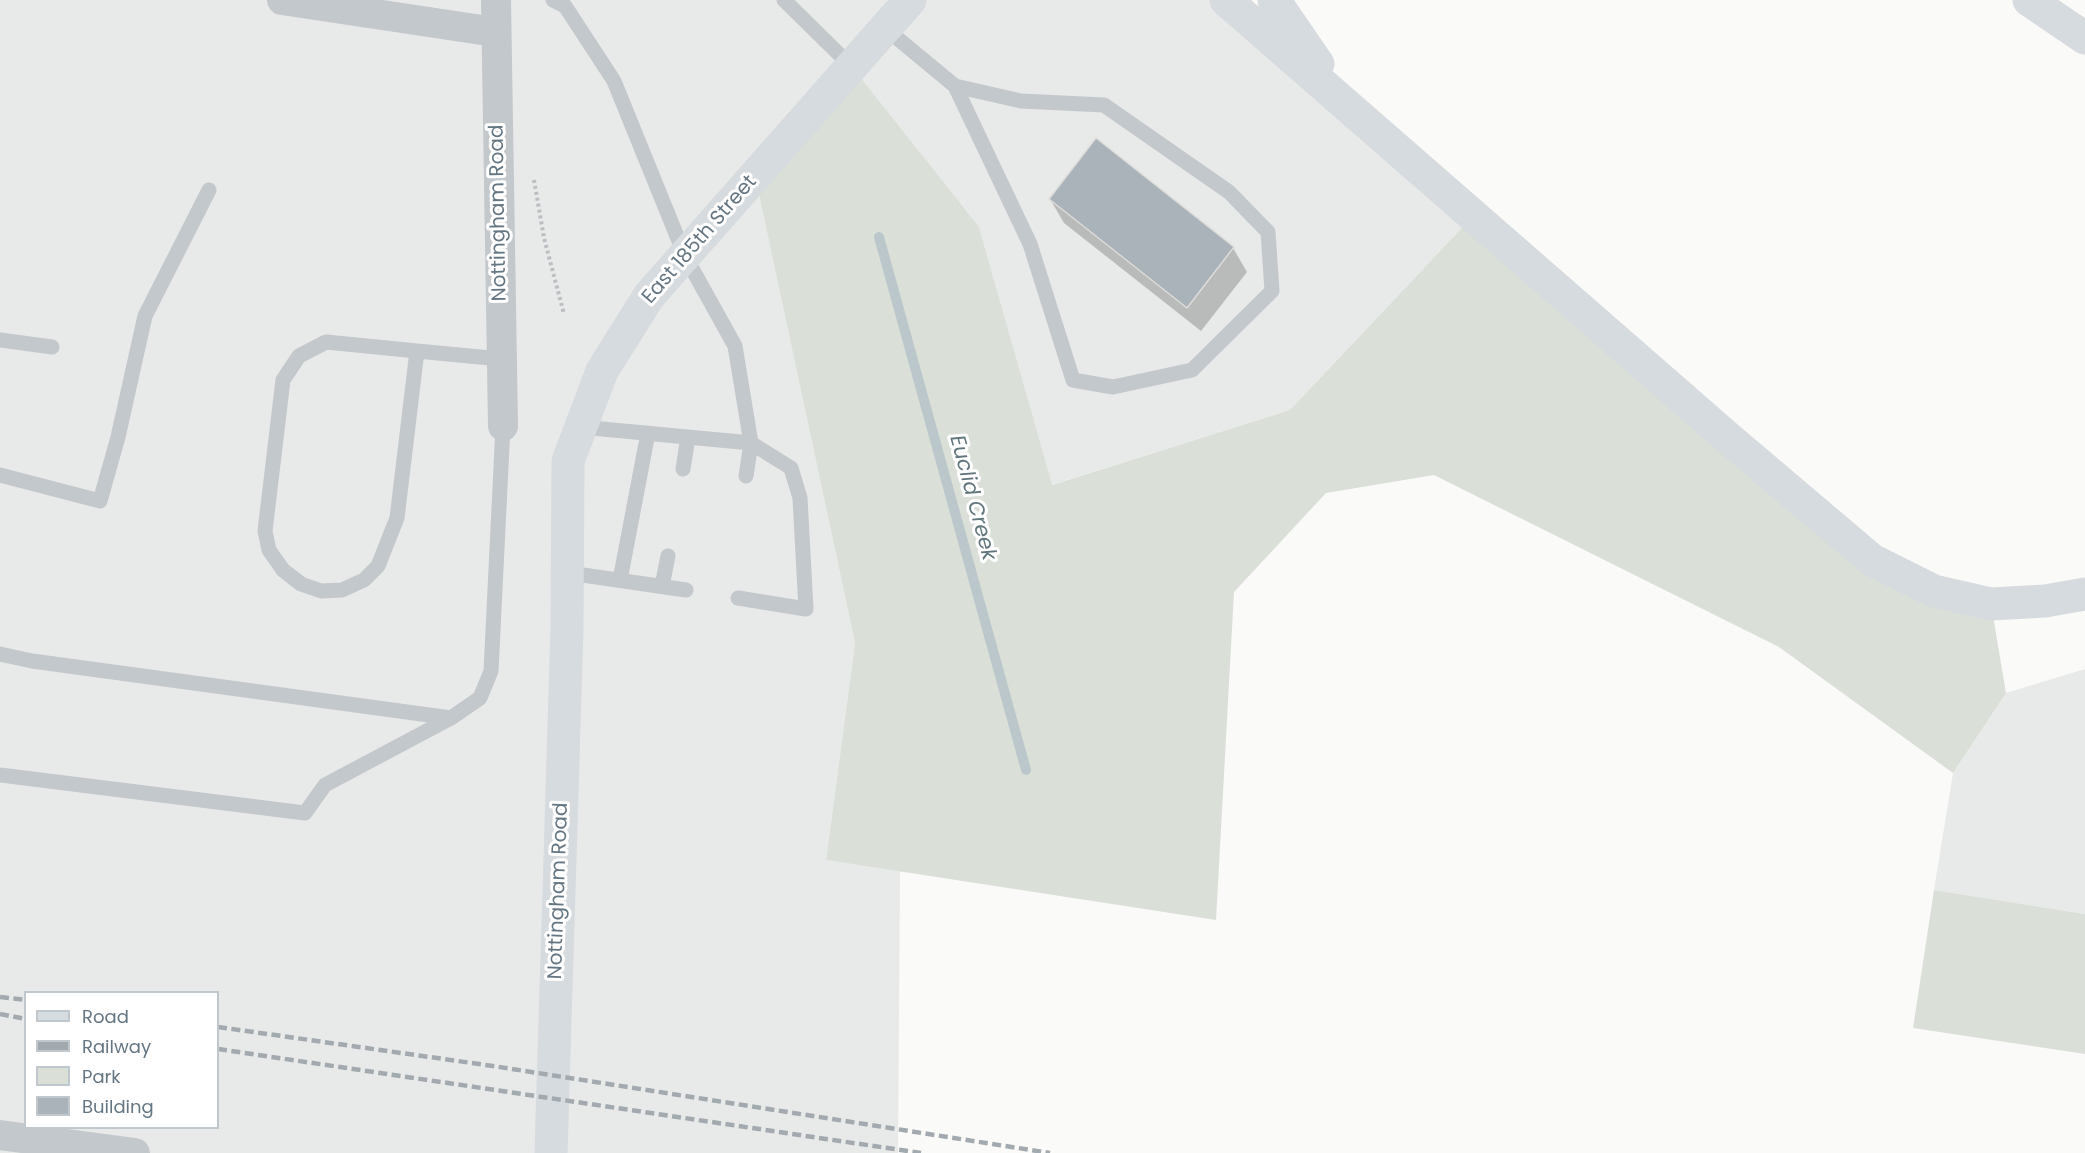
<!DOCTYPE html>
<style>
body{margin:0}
#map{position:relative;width:2085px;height:1153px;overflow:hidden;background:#fafaf8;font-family:Poppins,sans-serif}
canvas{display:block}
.legend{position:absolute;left:24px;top:991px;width:195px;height:138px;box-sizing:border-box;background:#fff;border:2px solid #c1c8cd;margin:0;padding:8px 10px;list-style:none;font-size:18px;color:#657683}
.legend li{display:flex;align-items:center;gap:12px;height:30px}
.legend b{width:30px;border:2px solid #c1c8cd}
</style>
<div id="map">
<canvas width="2085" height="1153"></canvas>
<ul class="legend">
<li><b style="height:8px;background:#d6dbdf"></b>Road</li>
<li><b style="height:8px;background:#a2aab0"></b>Railway</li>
<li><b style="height:16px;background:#dadfd7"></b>Park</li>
<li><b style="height:16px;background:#aab3b9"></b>Building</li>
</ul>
</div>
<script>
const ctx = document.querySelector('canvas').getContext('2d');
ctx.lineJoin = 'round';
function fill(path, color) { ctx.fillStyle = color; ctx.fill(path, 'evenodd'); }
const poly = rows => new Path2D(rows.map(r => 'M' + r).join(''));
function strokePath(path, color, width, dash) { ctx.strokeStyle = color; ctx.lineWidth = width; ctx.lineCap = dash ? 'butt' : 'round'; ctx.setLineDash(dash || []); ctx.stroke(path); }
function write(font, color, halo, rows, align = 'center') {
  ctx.font = font + ' Poppins,sans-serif'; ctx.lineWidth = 6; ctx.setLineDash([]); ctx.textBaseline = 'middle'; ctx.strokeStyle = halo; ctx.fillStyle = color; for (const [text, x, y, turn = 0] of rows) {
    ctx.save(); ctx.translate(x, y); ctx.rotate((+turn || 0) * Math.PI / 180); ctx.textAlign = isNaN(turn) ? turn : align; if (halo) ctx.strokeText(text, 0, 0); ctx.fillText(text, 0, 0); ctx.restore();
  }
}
const built = poly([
 [0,0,887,0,885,27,910,0,1226,0,1474,215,1290,410,1051,485,979,227,755,176,855,643,826,860,900,871,898,1153,0,1153],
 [26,992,218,992,218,1128,26,1128],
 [2085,669,2085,914,1934,890,1953,773,2006,693]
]);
const green = poly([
 [851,66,979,227,1052,485,1290,410,1474,215,1872,560,1991,604,2006,693,1953,773,1779,647,1434,475,1326,493,1234,592,1216,920,826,860,855,643,755,176],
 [1934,890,2085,914,2085,1054,1913,1028]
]);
const shadow = poly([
 [1097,140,1233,248,1247,272,1201,331,1064,223,1050,199]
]);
const stream = poly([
 [879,237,1026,770]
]);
const building = poly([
 [1096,138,1234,247,1187,308,1049,199,1096,138]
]);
const path = poly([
 [534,180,544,238,564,314]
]);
const lane = poly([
 [553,0,565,6,614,81,685,256,735,346,751,443,746,476],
 [784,0,851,66],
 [885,28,955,86,1021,101,1104,105,1229,192,1268,232,1272,291,1192,370,1113,387,1073,380,1030,244,955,86],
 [0,340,52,347],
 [417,351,397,518,378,566,364,580,342,590,321,591,301,584,283,570,269,550,265,531,283,380,299,356,326,342,417,351,501,359],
 [581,427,751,443,791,468,800,498,806,609,738,598],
 [683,469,688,437],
 [0,475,100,501,118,437,145,316,209,190],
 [569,573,686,590],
 [620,580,648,433],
 [662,586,668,556],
 [0,654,32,661,451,718],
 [0,775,305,813,325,785,451,718,480,698,491,671,503,426]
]);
const street = poly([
 [282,0,495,32],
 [496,0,503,426],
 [0,1135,135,1153]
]);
const secondary = poly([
 [551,1153,567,628,568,461,602,371,649,296,910,0]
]);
const highway = poly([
 [1226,0,1728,438,1872,560,1934,591,1991,604,2045,601,2085,594],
 [1274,0,1318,64],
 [2029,0,2085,38]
]);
const rail = poly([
 [0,997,26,1000],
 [0,1014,26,1019],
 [218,1027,493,1066,1050,1153],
 [218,1049,921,1153]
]);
const streetNames = [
 ["Nottingham Road",499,213,-91],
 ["East 185th Street",700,240,-49],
 ["Nottingham Road",559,891,-88]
];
const waterNames = [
 ["Euclid Creek",972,498,75]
];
fill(built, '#e8e9e9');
fill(green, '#dadfd7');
fill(shadow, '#0003');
strokePath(stream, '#bbc7cb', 10);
fill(building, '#aab3b9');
strokePath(building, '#dcdcda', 1.5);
strokePath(path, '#bbbfc2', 4, [3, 3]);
strokePath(lane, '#c3c8cc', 15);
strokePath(street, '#c3c8cc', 30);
strokePath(secondary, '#d6dbdf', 33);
strokePath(highway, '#d6dbdf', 33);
strokePath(rail, '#a2aab0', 4.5, [9, 4.5]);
write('20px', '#657683', '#fff', streetNames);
write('italic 21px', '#60757c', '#fff', waterNames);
</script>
